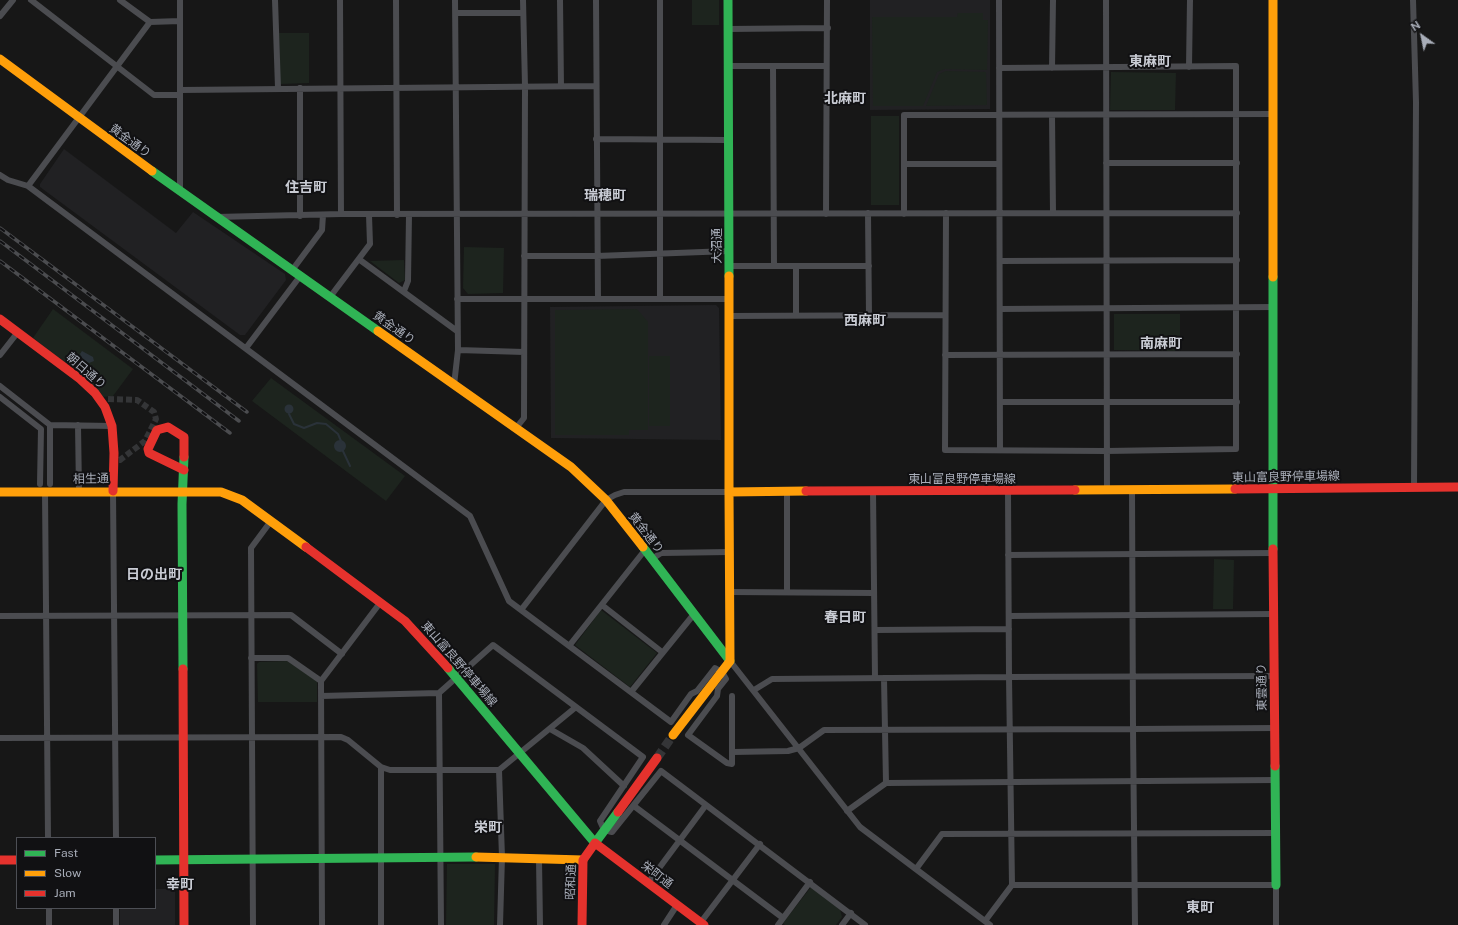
<!DOCTYPE html>
<meta charset="utf-8">
<style>
body{margin:0}
#map{position:relative;width:1458px;height:925px;overflow:hidden;background:#171717;font-family:"Public Sans",sans-serif}
canvas{display:block}
.legend{position:absolute;left:16px;top:837px;width:140px;height:72px;box-sizing:border-box;background:#111113;border:1px solid #4d4f55;margin:0;padding:5px 7px;list-style:none;font-size:12px;color:#a8adb8}
.legend li{display:flex;align-items:center;gap:8px;height:20px}
.legend b{width:20px;border:1px solid #4d4f55}
.north{position:absolute;left:1402px;top:16px;width:40px;height:40px;-webkit-text-stroke:3px #111113;paint-order:stroke;rotate:327deg;font-size:11px;font-weight:700;line-height:16px;text-align:center;color:#a8adb8}
.north::after{content:'';display:block;margin:auto;width:14px;height:18px;background:#a8adb8;clip-path:polygon(50% 0,100% 100%,50% 72%,0 100%)}
</style>
<div id="map">
<canvas width="1458" height="925"></canvas>
<ul class="legend">
<li><b style="height:5px;background:#30b455"></b>Fast</li>
<li><b style="height:5px;background:#ff9f0a"></b>Slow</li>
<li><b style="height:5px;background:#e5322d"></b>Jam</li>
</ul>
<div class="north">N</div>
</div>
<script>
const ctx = document.querySelector('canvas').getContext('2d');
ctx.lineJoin = 'round';
function fill(path, color) { ctx.fillStyle = color; ctx.fill(path, 'evenodd'); }
const poly = rows => new Path2D(rows.map(r => 'M' + r).join(''));
function strokePath(path, color, width, dash) { ctx.strokeStyle = color; ctx.lineWidth = width; ctx.lineCap = dash ? 'butt' : 'round'; ctx.setLineDash(dash || []); ctx.stroke(path); }
function write(font, color, halo, rows, align = 'center') {
  ctx.font = font + ' "Public Sans","Noto Sans JP",sans-serif'; ctx.lineWidth = 4; ctx.setLineDash([]); ctx.textBaseline = 'middle'; ctx.strokeStyle = halo; ctx.fillStyle = color; for (const [text, x, y, turn = 0] of rows) {
    ctx.save(); ctx.translate(x, y); ctx.rotate((+turn || 0) * Math.PI / 180); ctx.textAlign = isNaN(turn) ? turn : align; if (halo) ctx.strokeText(text, 0, 0); ctx.fillText(text, 0, 0); ctx.restore();
  }
}
const built = poly([
 [870,0,990,0,990,109,870,110],
 [64,149,176,233,193,212,285,274,286,280,245,335,240,335,40,187,40,184],
 [716,305,719,308,721,440,551,438,550,307],
 [155,889,175,889,175,925,120,925,120,908,155,908]
]);
const green = poly([
 [692,0,719,0,719,25,692,25],
 [958,13,983,13,983,20,988,20,987,70,945,69,937,72,923,106,873,106,872,17,957,17],
 [279,33,309,33,309,83,280,84],
 [946,71,986,72,987,105,926,106,939,74],
 [1111,72,1176,73,1175,110,1110,110],
 [871,116,899,116,899,205,871,205],
 [464,247,504,248,503,293,468,294,463,288],
 [404,260,405,280,399,283,370,261],
 [53,309,133,369,113,396,103,397,83,376,33,338],
 [637,309,648,322,648,430,629,430,629,435,555,435,555,310],
 [1114,314,1180,314,1180,351,1114,350],
 [649,356,670,356,670,426,649,426],
 [271,378,405,476,386,501,252,401],
 [1214,559,1234,560,1233,609,1213,609],
 [601,610,657,653,630,687,575,645],
 [287,661,317,681,317,702,258,702,257,664,259,662],
 [447,864,495,864,494,925,446,925],
 [811,887,840,909,842,917,836,925,785,925,783,923]
]);
const water = poly([
 [82,351,93,357,94,361,89,363,82,358,80,354],
 '284.5 409a4.5 4.5 0 1 1 9 0a4.5 4.5 0 1 1-9 0Z',
 '334 446a6 6 0 1 1 12 0a6 6 0 1 1-12 0Z'
]);
const stream = poly([
 [289,414,294,424,304,428,317,423,326,424,338,434,341,441],
 [342,449,350,466]
]);
const streetTunnel = poly([
 [108,399,137,400,154,412,156,419,145,441,120,460,114,460]
]);
const secondaryTunnel = poly([
 [657,758,673,735]
]);
const street = poly([
 [31,0,154,95,180,95],
 [120,0,150,22,180,21],
 [180,0,180,192],
 [275,0,278,88],
 [340,0,341,214],
 [396,0,397,215],
 [560,0,561,86],
 [596,0,598,299],
 [660,0,660,298],
 [999,0,1000,450],
 [1106,0,1107,490],
 [1413,0,1416,102,1414,488],
 [456,13,523,13],
 [0,16,13,0],
 [728,29,828,28],
 [727,66,826,66],
 [773,66,774,266],
 [1189,67,1190,0],
 [1052,68,1053,0],
 [180,90,596,86],
 [1052,115,1053,213],
 [596,139,727,140],
 [1106,163,1237,163],
 [904,164,999,164],
 [0,175,8,180,28,186,470,516,509,601,671,722,691,694,697,691,715,668,722,672,726,679,718,689,717,696,688,735,727,763,732,764,732,696],
 [28,186,150,22],
 [868,213,869,316],
 [946,213,945,450,1106,451,1236,449,1236,66,999,68],
 [826,214,827,0],
 [904,214,904,115,1274,114],
 [300,216,300,88],
 [216,217,341,214,1237,213],
 [524,256,597,256,729,251],
 [360,260,457,331],
 [1000,261,1237,260],
 [729,266,869,266],
 [293,269,322,230,323,215],
 [404,291,408,281,409,215],
 [330,297,370,244,369,215],
 [457,299,728,299],
 [1000,309,1274,307],
 [796,315,796,267],
 [728,316,945,315],
 [246,348,301,275],
 [458,350,524,352],
 [0,355,18,332],
 [945,355,1237,354],
 [454,385,458,350,455,0],
 [0,386,50,425,112,426],
 [0,397,41,429,40,484],
 [1000,402,1237,402],
 [78,425,79,491],
 [516,428,524,418,525,86,523,0],
 [50,484,50,425],
 [1132,490,1133,729,1275,728],
 [113,491,116,838],
 [787,491,787,592],
 [873,491,875,678],
 [1008,491,1009,677,1274,676],
 [45,492,48,838],
 [1008,555,1274,553],
 [652,559,661,553,729,552],
 [730,592,874,593],
 [602,605,662,652],
 [521,610,606,500,615,495,624,492,729,492],
 [0,616,291,615,342,654],
 [1009,616,1273,614],
 [875,630,1009,629],
 [569,646,645,550],
 [251,658,288,658,321,681],
 [730,661,860,827,990,925],
 [884,678,886,783],
 [754,690,772,679,1009,677,1012,885,985,921],
 [631,692,694,614],
 [321,696,439,693],
 [550,729,583,748,624,786],
 [0,738,341,737,348,740,381,767,390,770,499,770],
 [733,752,788,751,799,748,824,730,1133,729,1135,925],
 [634,806,783,918],
 [847,811,886,783,1276,780],
 [539,859,540,925],
 [916,869,942,834,1277,833],
 [648,883,706,805],
 [1012,885,1276,885,1276,925],
 [49,908,49,925],
 [116,908,116,925],
 [701,922,760,844],
 [253,925,251,548,271,521],
 [322,925,321,681,380,603],
 [381,925,381,767],
 [441,925,439,693,493,645,643,757,600,821,604,830,612,832,661,771,865,925],
 [500,925,502,857,499,770,576,707],
 [664,925,677,905],
 [778,925,810,882],
 [842,925,851,913]
]);
const fast = poly([
 [728,0,729,276],
 [152,171,378,331],
 [1273,277,1273,549],
 [643,547,730,661],
 [448,668,595,843,618,812],
 [183,669,182,504,184,457],
 [1275,766,1276,885],
 [155,860,476,857]
]);
const slow = poly([
 [1273,0,1273,277],
 [0,59,152,171],
 [729,276,729,492],
 [378,331,571,467,606,500,643,547],
 [1075,490,1235,489],
 [0,492,221,492,242,500,306,547],
 [673,735,730,661,729,492,806,491],
 [476,857,583,860]
]);
const jam = poly([
 [0,319,80,379,95,393,105,407,112,426,114,453,113,491],
 [184,457,184,437,168,427,157,430,148,449,149,453,184,470],
 [1235,489,1458,487],
 [806,491,1075,490],
 [306,547,405,621,448,668],
 [1273,549,1275,766],
 [183,669,184,925],
 [618,812,657,758],
 [0,860,17,860],
 [582,925,583,860,595,843,704,925]
]);
const rail = poly([
 [0,228,247,412],
 [0,241,239,421],
 [0,261,230,433]
]);
const streetNames = [
 ["黄金通り",130,141,36],
 ["大沼通",717,246,-90],
 ["黄金通り",394,328,35],
 ["朝日通り",86,371,41],
 ["東山富良野停車場線",1286,477,-1],
 ["相生通",91,479,-1],
 ["東山富良野停車場線",962,479],
 ["黄金通り",646,533,52],
 ["東山富良野停車場線",459,664,49],
 ["東雲通り",1262,687,-91],
 ["栄町通",657,875,37],
 ["昭和通",571,882,-88]
];
const quarterNames = [
 ["東麻町",1150,62],
 ["北麻町",845,99],
 ["住吉町",306,188],
 ["瑞穂町",605,196],
 ["西麻町",865,321],
 ["南麻町",1161,344],
 ["日の出町",154,575],
 ["春日町",845,618],
 ["栄町",488,828],
 ["幸町",180,885],
 ["東町",1200,908]
];
fill(built, '#212123');
fill(green, '#1d241e');
fill(water, '#2a3239');
strokePath(stream, '#2a3239', 2);
strokePath(streetTunnel, '#343537', 6, [6, 3]);
strokePath(secondaryTunnel, '#343537', 9, [9, 4.5]);
strokePath(street, '#4b4c50', 6);
strokePath(fast, '#30b455', 9);
strokePath(slow, '#ff9f0a', 9);
strokePath(jam, '#e5322d', 9);
strokePath(rail, '#4b4c4f', 3.5);
strokePath(rail, '#111113', 2, [6]);
write('12px', '#a8adb8', '#111113', streetNames);
write('bold 14px', '#c9ccd4', '#111113', quarterNames);
</script>
